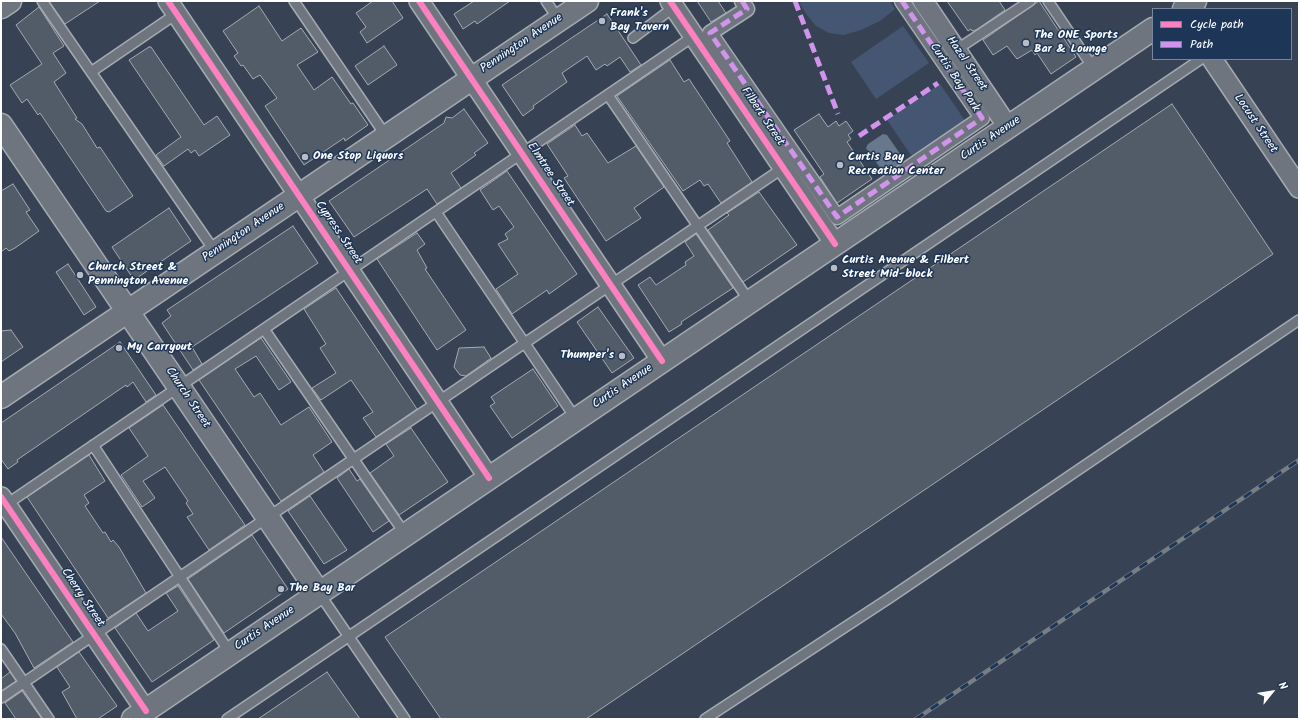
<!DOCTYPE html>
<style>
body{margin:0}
#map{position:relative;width:1300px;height:720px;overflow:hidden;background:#374354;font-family:Kalam,sans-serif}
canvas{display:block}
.frame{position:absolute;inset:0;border:2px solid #fff;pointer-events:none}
.legend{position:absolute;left:1152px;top:8px;width:140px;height:52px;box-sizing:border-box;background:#1d3557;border:1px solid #77869a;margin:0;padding:5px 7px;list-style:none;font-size:12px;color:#fff}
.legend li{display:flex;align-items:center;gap:8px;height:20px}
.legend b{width:20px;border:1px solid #77869a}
.north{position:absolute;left:1252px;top:672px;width:40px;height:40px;-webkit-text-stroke:3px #1d3557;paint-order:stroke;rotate:60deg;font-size:11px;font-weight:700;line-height:16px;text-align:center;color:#fff}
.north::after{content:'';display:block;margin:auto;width:14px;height:18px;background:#fff;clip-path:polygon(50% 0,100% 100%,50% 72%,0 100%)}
</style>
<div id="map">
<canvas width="1300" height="720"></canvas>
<div class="frame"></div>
<ul class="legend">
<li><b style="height:5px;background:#ff80c0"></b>Cycle path</li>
<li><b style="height:5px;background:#d193ec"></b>Path</li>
</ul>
<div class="north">N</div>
</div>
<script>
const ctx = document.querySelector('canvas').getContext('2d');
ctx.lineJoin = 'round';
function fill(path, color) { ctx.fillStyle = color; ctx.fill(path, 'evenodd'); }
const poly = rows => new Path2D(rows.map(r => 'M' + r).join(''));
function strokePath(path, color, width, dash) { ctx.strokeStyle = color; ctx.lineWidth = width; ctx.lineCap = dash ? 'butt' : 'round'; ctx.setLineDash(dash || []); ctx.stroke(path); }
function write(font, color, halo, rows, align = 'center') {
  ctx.font = font + ' Kalam,sans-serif'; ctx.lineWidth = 3; ctx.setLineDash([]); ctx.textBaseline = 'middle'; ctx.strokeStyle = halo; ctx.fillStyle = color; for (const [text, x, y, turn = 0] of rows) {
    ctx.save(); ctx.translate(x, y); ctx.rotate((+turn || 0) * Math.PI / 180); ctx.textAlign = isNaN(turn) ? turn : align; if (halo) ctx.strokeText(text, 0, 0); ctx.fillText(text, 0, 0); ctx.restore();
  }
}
const green = poly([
 [801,1,890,1,895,9,880,21,861,30,844,35,829,33,816,26,807,15,800,4],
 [903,26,929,63,876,99,851,62],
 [940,84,968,125,915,161,887,120]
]);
const water = poly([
 [883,134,887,135,903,158,903,163,888,173,883,172,866,148,868,144]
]);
const building = poly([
 [49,1,100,1,65,24,49,1],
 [373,1,392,1,403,18,367,43,360,32,366,27,356,13,373,1],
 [474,1,510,1,477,24,475,21,463,29,454,14,474,1],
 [697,1,718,1,726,13,711,22,697,1],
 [947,1,999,1,1005,10,976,30,972,31,971,29,968,31,947,1],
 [1039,1,1076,57,1051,74,1037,53,1035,55,1032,50,1017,59,1007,46,993,55,983,40,1039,1],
 [259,6,282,41,301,28,318,52,297,65,314,90,332,77,351,104,353,103,368,125,345,141,344,138,304,165,265,106,277,98,260,75,253,79,243,65,241,66,234,56,238,53,223,31,259,6],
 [39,7,64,46,53,53,66,73,54,82,77,118,75,119,82,124,97,148,100,147,133,196,109,212,106,211,100,202,40,113,38,115,27,99,22,103,10,85,42,64,16,25,39,7],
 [607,14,641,65,630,72,620,57,607,66,605,64,596,70,587,56,562,73,567,82,533,106,534,108,523,116,502,85,607,14],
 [384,46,397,65,368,85,355,66,384,46],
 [149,47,151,47,204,125,217,116,230,135,199,156,195,150,191,153,188,149,164,166,156,155,181,137,129,60,149,47],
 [670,60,684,82,689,79,730,141,727,143,752,182,721,203,708,184,704,186,700,180,683,191,617,96,670,60],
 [1172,104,1273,254,586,719,441,719,385,637,1172,104],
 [464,109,488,143,474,153,476,155,451,173,461,188,437,204,427,189,354,237,329,201,444,123,446,117,452,118,464,109],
 [819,114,828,127,836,121,839,126,846,121,853,131,848,135,851,139,847,142,872,179,837,203,820,177,824,174,794,130,819,114],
 [575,125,582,136,587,133,608,163,636,146,664,187,634,208,641,218,606,241,564,178,568,176,547,144,575,125],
 [507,171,577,274,549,294,547,290,512,314,496,289,518,274,498,244,508,239,505,234,514,227,499,206,493,210,480,190,507,171],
 [13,184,30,210,26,212,39,231,15,248,9,251,6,248,1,252,1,191,13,184],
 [759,192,797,245,743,282,708,230,729,215,727,213,759,192],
 [169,208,191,241,134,280,112,247,169,208],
 [293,226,318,263,192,347,202,364,193,370,162,323,171,316,167,310,293,226],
 [417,233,425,244,417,250,427,268,425,269,466,330,437,350,377,259,417,233],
 [696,234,733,288,681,322,682,324,669,332,638,285,650,277,656,285,686,265,685,262,694,256,685,242,696,234],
 [68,264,96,307,84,315,56,272,68,264],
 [336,288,417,409,376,437,363,418,373,412,351,380,321,400,312,388,336,373,320,348,326,344,304,309,336,288],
 [598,307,634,358,612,373,577,322,598,307],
 [11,330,23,347,1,362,1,331,11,330],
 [261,338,291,382,279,390,256,356,235,369,254,397,260,393,281,425,309,407,332,442,313,455,324,472,281,501,199,380,261,338],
 [120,342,156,395,146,402,133,382,127,387,126,385,17,460,18,462,8,469,1,459,1,423,120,342],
 [484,347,491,358,466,376,460,375,454,367,459,348,484,347],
 [533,369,558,406,512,438,490,406,495,403,491,397,533,369],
 [163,405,245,525,209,550,187,517,193,514,186,503,188,501,165,467,143,481,155,498,142,507,121,475,148,456,129,428,163,405],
 [411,428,448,482,399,515,370,473,394,456,386,444,411,428],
 [89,455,105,481,84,495,89,503,85,506,103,533,105,532,111,542,113,540,119,547,146,593,108,618,27,497,89,455],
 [349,469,357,481,360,479,389,521,373,532,337,478,349,469],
 [310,496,347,550,324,564,288,511,310,496],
 [252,535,288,589,224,633,188,579,252,535],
 [1,537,73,642,34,668,15,633,1,614,1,537],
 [178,586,214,640,152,682,115,628,136,613,148,631,178,611,166,593,178,586],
 [79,652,117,706,98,719,77,719,62,692,70,687,57,667,79,652],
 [10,672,16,681,1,691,1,679,10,672],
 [327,672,360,719,258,719,327,672],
 [22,691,42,719,16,719,5,703,22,691]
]);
const service = poly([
 [42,1,216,253],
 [294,1,386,136],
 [546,1,559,20],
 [1048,1,1094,69],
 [633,38,674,7],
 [956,50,1030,1],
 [91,72,176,14],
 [608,95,750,302],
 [436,212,576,419],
 [264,329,405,534],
 [93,445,230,653],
 [4,506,694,36],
 [319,593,405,719],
 [1,649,49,719],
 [1,698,783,168],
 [227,719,1201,59],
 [705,719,891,597,1299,320]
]);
const pedestrian = poly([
 [742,1,747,9,710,33,837,217,982,118,902,1]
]);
const minor = poly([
 [168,1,489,478],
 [419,1,662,361],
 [670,1,835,244],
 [923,1,1008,127],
 [1212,59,1299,188],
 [1,497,146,711]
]);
const tertiary = poly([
 [1,7,10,1]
]);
const secondary = poly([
 [1184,9,1195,1],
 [1,125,319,593],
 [1,397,587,1],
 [133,719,1153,29]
]);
const rail = poly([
 [916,719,1299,460]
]);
const quiet = poly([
 [742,1,747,9,710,33,837,217,982,118,902,1],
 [795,1,838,114],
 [859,136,938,83]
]);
const cycleway = poly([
 [168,1,489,478],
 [419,1,662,361],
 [670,1,835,244],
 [1,497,146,711]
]);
const markers = [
 [602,21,4,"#b9bdc3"],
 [1026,43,4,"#b9bdc3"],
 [305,157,4,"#b9bdc3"],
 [840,165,4,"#b9bdc3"],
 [834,268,4,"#b9bdc3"],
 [80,275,4,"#b9bdc3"],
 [119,348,4,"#b9bdc3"],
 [622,356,4,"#b9bdc3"],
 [281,589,4,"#b9bdc3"]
];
const poiNames = [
 ["Frank's",610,14],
 ["Bay Tavern",610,28],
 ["The ONE Sports",1034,36],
 ["Bar & Lounge",1034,50],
 ["One Stop Liquors",313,157],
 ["Curtis Bay",848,158],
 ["Recreation Center",848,172],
 ["Curtis Avenue & Filbert",842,261],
 ["Street Mid-block",842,275],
 ["Church Street &",88,268],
 ["Pennington Avenue",88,282],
 ["My Carryout",127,348],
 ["Thumper's",614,356,"right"],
 ["The Bay Bar",289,589]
];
const streetNames = [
 ["Pennington Avenue",522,44,-34],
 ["Hazel Street",966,64,56],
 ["Curtis Bay Park",954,78,56],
 ["Filbert Street",762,117,56],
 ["Locust Street",1255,124,56],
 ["Curtis Avenue",991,139,-34],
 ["Elmtree Street",550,175,56],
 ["Pennington Avenue",244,233,-34],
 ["Cypress Street",338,233,56],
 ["Curtis Avenue",623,387,-34],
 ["Church Street",187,398,56],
 ["Cherry Street",82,598,56],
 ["Curtis Avenue",265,629,-34]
];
fill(green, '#445671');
fill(water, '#68788c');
fill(building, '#525b68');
strokePath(building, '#a5aab2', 1);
strokePath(service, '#a5aab2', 12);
strokePath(pedestrian, '#a5aab2', 17);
strokePath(minor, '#a5aab2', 22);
strokePath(tertiary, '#a5aab2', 25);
strokePath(secondary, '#a5aab2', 25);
strokePath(service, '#6f757e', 9);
strokePath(pedestrian, '#6f757e', 14);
strokePath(minor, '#6f757e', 19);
strokePath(tertiary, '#6f757e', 22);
strokePath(secondary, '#6f757e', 22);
strokePath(rail, '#777e86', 4.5);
strokePath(rail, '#1d3557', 3, [9]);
strokePath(quiet, '#d193ec', 5, [10, 5]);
strokePath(cycleway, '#ff80c0', 6);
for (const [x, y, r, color] of markers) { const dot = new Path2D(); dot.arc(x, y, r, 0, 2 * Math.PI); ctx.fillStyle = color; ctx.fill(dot); strokePath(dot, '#1d3557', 1.5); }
write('bold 12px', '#fff', '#1d3557', poiNames, 'left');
write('12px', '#fff', '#1d3557', streetNames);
</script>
